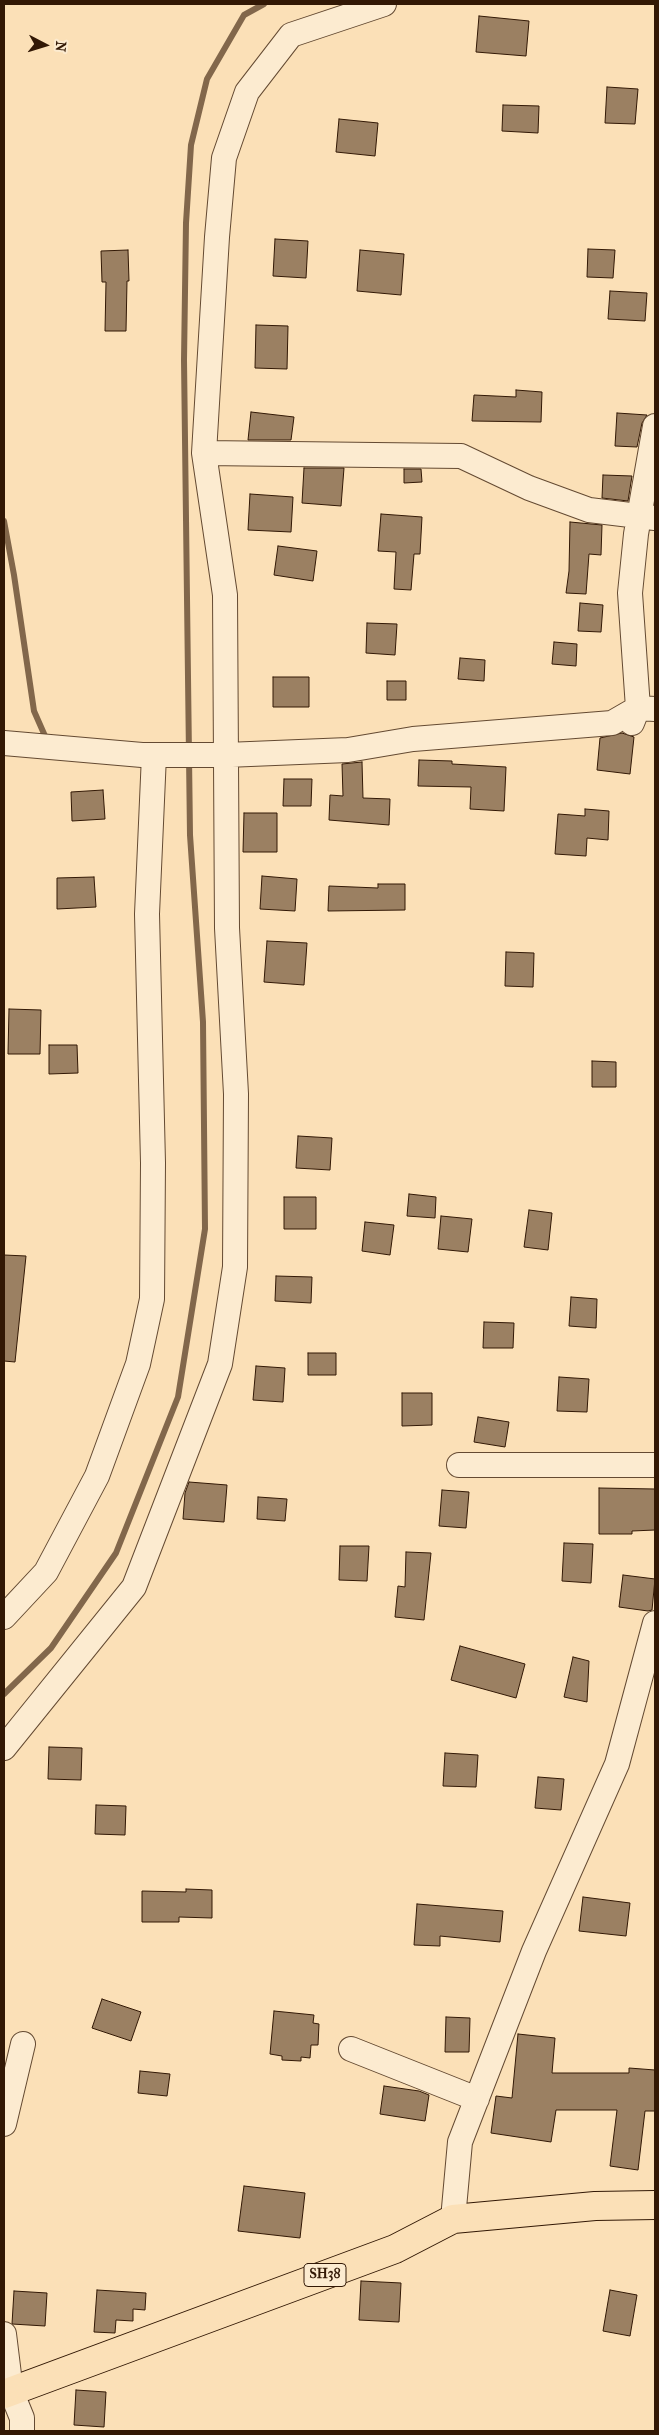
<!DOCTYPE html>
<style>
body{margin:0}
#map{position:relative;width:659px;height:2435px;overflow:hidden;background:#fbe0b7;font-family:"IM FELL French Canon",serif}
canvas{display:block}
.frame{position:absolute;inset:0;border:5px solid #321805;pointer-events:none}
.north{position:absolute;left:20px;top:20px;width:50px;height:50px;-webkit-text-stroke:4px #fcebd0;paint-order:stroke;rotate:95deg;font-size:14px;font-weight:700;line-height:20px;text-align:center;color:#321805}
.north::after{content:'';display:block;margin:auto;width:18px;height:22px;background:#321805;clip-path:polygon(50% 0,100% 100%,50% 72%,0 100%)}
</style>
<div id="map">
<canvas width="659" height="2435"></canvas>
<div class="frame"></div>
<div class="north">N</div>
</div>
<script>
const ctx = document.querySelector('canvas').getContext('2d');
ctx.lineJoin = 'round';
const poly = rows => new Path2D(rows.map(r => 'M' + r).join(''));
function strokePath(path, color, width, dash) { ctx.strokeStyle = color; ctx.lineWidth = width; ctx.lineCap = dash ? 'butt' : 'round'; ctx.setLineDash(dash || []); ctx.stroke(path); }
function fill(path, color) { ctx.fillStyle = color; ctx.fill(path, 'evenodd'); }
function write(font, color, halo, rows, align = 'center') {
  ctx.font = font + ' "IM FELL French Canon",serif'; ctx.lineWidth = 4.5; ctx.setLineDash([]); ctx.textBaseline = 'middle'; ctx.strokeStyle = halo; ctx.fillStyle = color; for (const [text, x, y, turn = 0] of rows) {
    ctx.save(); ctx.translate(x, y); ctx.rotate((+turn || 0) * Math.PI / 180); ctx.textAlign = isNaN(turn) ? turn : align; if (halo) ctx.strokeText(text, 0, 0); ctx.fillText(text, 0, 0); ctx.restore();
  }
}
const stream = poly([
 [4,521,14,575,34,711,45,736],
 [4,1694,51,1648,116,1553,178,1397,205,1229,203,1022,190,835,184,360,186,223,191,145,207,79,244,15,264,4]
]);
const building = poly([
 [479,16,529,21,526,56,476,52,479,16],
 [607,87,638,89,635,124,605,123,607,87],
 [503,105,539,106,538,133,502,131,503,105],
 [339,119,378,123,375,156,336,152,339,119],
 [275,239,308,241,306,278,273,276,275,239],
 [588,249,615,250,613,278,587,277,588,249],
 [128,250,129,281,127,281,126,331,105,331,106,282,102,282,101,251,128,250],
 [360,250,404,254,401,295,357,291,360,250],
 [610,291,647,293,645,321,608,319,610,291],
 [256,325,288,326,287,369,255,368,256,325],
 [516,390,542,392,541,422,472,421,474,395,516,397,516,390],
 [251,412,294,417,291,440,248,440,251,412],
 [617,413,647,415,642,423,637,447,615,446,617,413],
 [304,468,344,468,341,506,302,503,304,468],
 [404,469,421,469,422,482,404,483,404,469],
 [603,475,632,476,628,501,602,498,603,475],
 [250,494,293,497,291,532,248,530,250,494],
 [381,514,422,517,420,554,414,554,411,590,394,589,396,552,378,551,381,514],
 [570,522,602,525,601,555,589,554,586,594,566,593,569,571,570,522],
 [278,546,317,551,313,581,274,575,278,546],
 [580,603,603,605,601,632,578,631,580,603],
 [367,623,397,624,395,655,366,653,367,623],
 [554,642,577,644,576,666,552,664,554,642],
 [460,658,485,660,484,681,458,679,460,658],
 [273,677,309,677,309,707,273,707,273,677],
 [387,681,406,681,406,700,387,700,387,681],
 [622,733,634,737,630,774,597,770,600,738,622,733],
 [419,760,452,761,452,764,506,767,504,811,470,809,471,787,418,786,419,760],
 [362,762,363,798,390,799,389,825,329,820,330,795,343,796,342,764,362,762],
 [284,779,312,779,311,806,283,806,284,779],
 [103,790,105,819,72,821,71,792,103,790],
 [585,809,609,811,608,840,587,838,586,856,555,854,558,814,585,816,585,809],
 [244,813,277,813,277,852,243,852,244,813],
 [262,876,297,879,295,911,260,909,262,876],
 [94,877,96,907,57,909,57,878,94,877],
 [378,884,405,884,405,910,328,911,329,886,378,888,378,884],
 [267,941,307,943,304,985,264,982,267,941],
 [506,952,534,953,533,987,505,986,506,952],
 [9,1009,41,1010,40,1054,8,1054,9,1009],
 [49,1045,77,1045,78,1073,49,1074,49,1045],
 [592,1061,616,1062,616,1087,592,1087,592,1061],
 [298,1136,332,1138,330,1170,296,1168,298,1136],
 [409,1194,436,1197,435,1218,407,1216,409,1194],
 [284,1197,316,1197,316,1229,284,1229,284,1197],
 [529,1210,552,1213,548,1250,524,1247,529,1210],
 [441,1216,472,1219,468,1252,438,1249,441,1216],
 [365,1222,394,1225,390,1255,362,1251,365,1222],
 [4,1255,26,1256,15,1362,4,1361,4,1255],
 [276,1276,312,1277,311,1303,275,1301,276,1276],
 [571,1297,597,1299,596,1328,569,1326,571,1297],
 [484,1322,514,1323,513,1348,483,1348,484,1322],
 [308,1353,336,1353,336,1375,308,1375,308,1353],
 [256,1366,285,1368,283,1402,253,1400,256,1366],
 [559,1377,589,1379,587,1412,557,1411,559,1377],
 [402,1393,432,1393,432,1425,402,1426,402,1393],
 [478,1417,509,1422,505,1447,474,1442,478,1417],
 [189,1482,227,1485,224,1522,183,1519,185,1493,189,1482],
 [599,1488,655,1489,655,1530,632,1531,632,1534,599,1534,599,1488],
 [442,1490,469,1492,466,1528,439,1526,442,1490],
 [258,1497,287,1499,285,1521,257,1519,258,1497],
 [564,1543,593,1544,591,1583,562,1581,564,1543],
 [340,1546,369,1546,367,1581,339,1580,340,1546],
 [406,1552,431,1553,424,1620,395,1617,398,1586,405,1587,406,1552],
 [623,1575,655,1579,652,1610,648,1611,619,1607,623,1575],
 [460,1646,525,1664,516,1698,451,1680,460,1646],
 [573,1657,589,1661,587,1702,564,1697,573,1657],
 [49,1747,82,1748,81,1780,48,1779,49,1747],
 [445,1753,478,1755,476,1787,443,1786,445,1753],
 [538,1777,564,1779,561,1810,535,1808,538,1777],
 [96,1805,126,1806,125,1835,95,1834,96,1805],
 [186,1889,212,1890,212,1918,179,1917,179,1922,142,1922,142,1891,186,1892,186,1889],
 [583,1897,630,1903,626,1936,579,1931,583,1897],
 [417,1904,503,1911,500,1942,440,1936,440,1946,414,1945,417,1904],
 [102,1999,141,2012,131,2041,92,2028,102,1999],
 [274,2011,314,2015,313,2023,319,2024,318,2045,311,2045,310,2058,301,2057,301,2061,282,2060,282,2056,270,2054,274,2011],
 [446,2017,470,2018,469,2052,445,2052,446,2017],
 [518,2034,555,2038,552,2073,629,2073,629,2068,655,2070,655,2111,645,2111,638,2170,610,2166,617,2110,556,2110,551,2142,491,2133,496,2096,512,2098,518,2034],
 [140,2071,170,2074,167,2096,138,2093,140,2071],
 [384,2086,419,2091,429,2095,425,2121,380,2114,384,2086],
 [244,2186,305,2193,300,2238,238,2231,244,2186],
 [361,2281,401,2283,399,2322,359,2320,361,2281],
 [97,2290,146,2293,145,2310,133,2309,133,2321,116,2320,115,2333,94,2332,97,2290],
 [610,2290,637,2295,630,2336,603,2331,610,2290],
 [14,2291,47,2293,45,2326,12,2324,14,2291],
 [76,2390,106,2392,104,2427,74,2425,76,2390]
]);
const street = poly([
 [204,453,461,456,529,488,589,510,655,518],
 [632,723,638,708,630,593,636,534,655,426],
 [4,743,142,755,226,755,348,750,413,739,612,723,638,708,655,709],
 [459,1465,655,1465],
 [4,1617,46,1572,97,1476,138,1364,152,1299,153,1163,147,914,154,755],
 [4,1748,134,1587,220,1364,235,1267,236,1094,227,928,225,595,204,453,217,237,224,158,247,92,291,35,384,4],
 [351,2049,477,2099],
 [4,2124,23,2044],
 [453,2219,460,2142,534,1951,617,1764,655,1623],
 [4,2334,11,2391,22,2418,22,2431]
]);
const primary = poly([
 [4,2394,395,2249,453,2219,595,2206,655,2205]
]);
const shields = [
 [325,2275,42]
];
const shieldNames = [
 ["SH38",325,2275]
];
strokePath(stream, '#82674b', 6);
fill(building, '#9b8062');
strokePath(building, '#321805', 1);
strokePath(street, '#644a32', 26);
strokePath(primary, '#321805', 30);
strokePath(street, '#fcebd0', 24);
strokePath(primary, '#fbe0b7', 28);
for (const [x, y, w] of shields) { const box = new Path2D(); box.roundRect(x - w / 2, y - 11.5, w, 23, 4); ctx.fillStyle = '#fcebd0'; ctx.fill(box); strokePath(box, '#321805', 1); }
write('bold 14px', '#321805', null, shieldNames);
</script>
